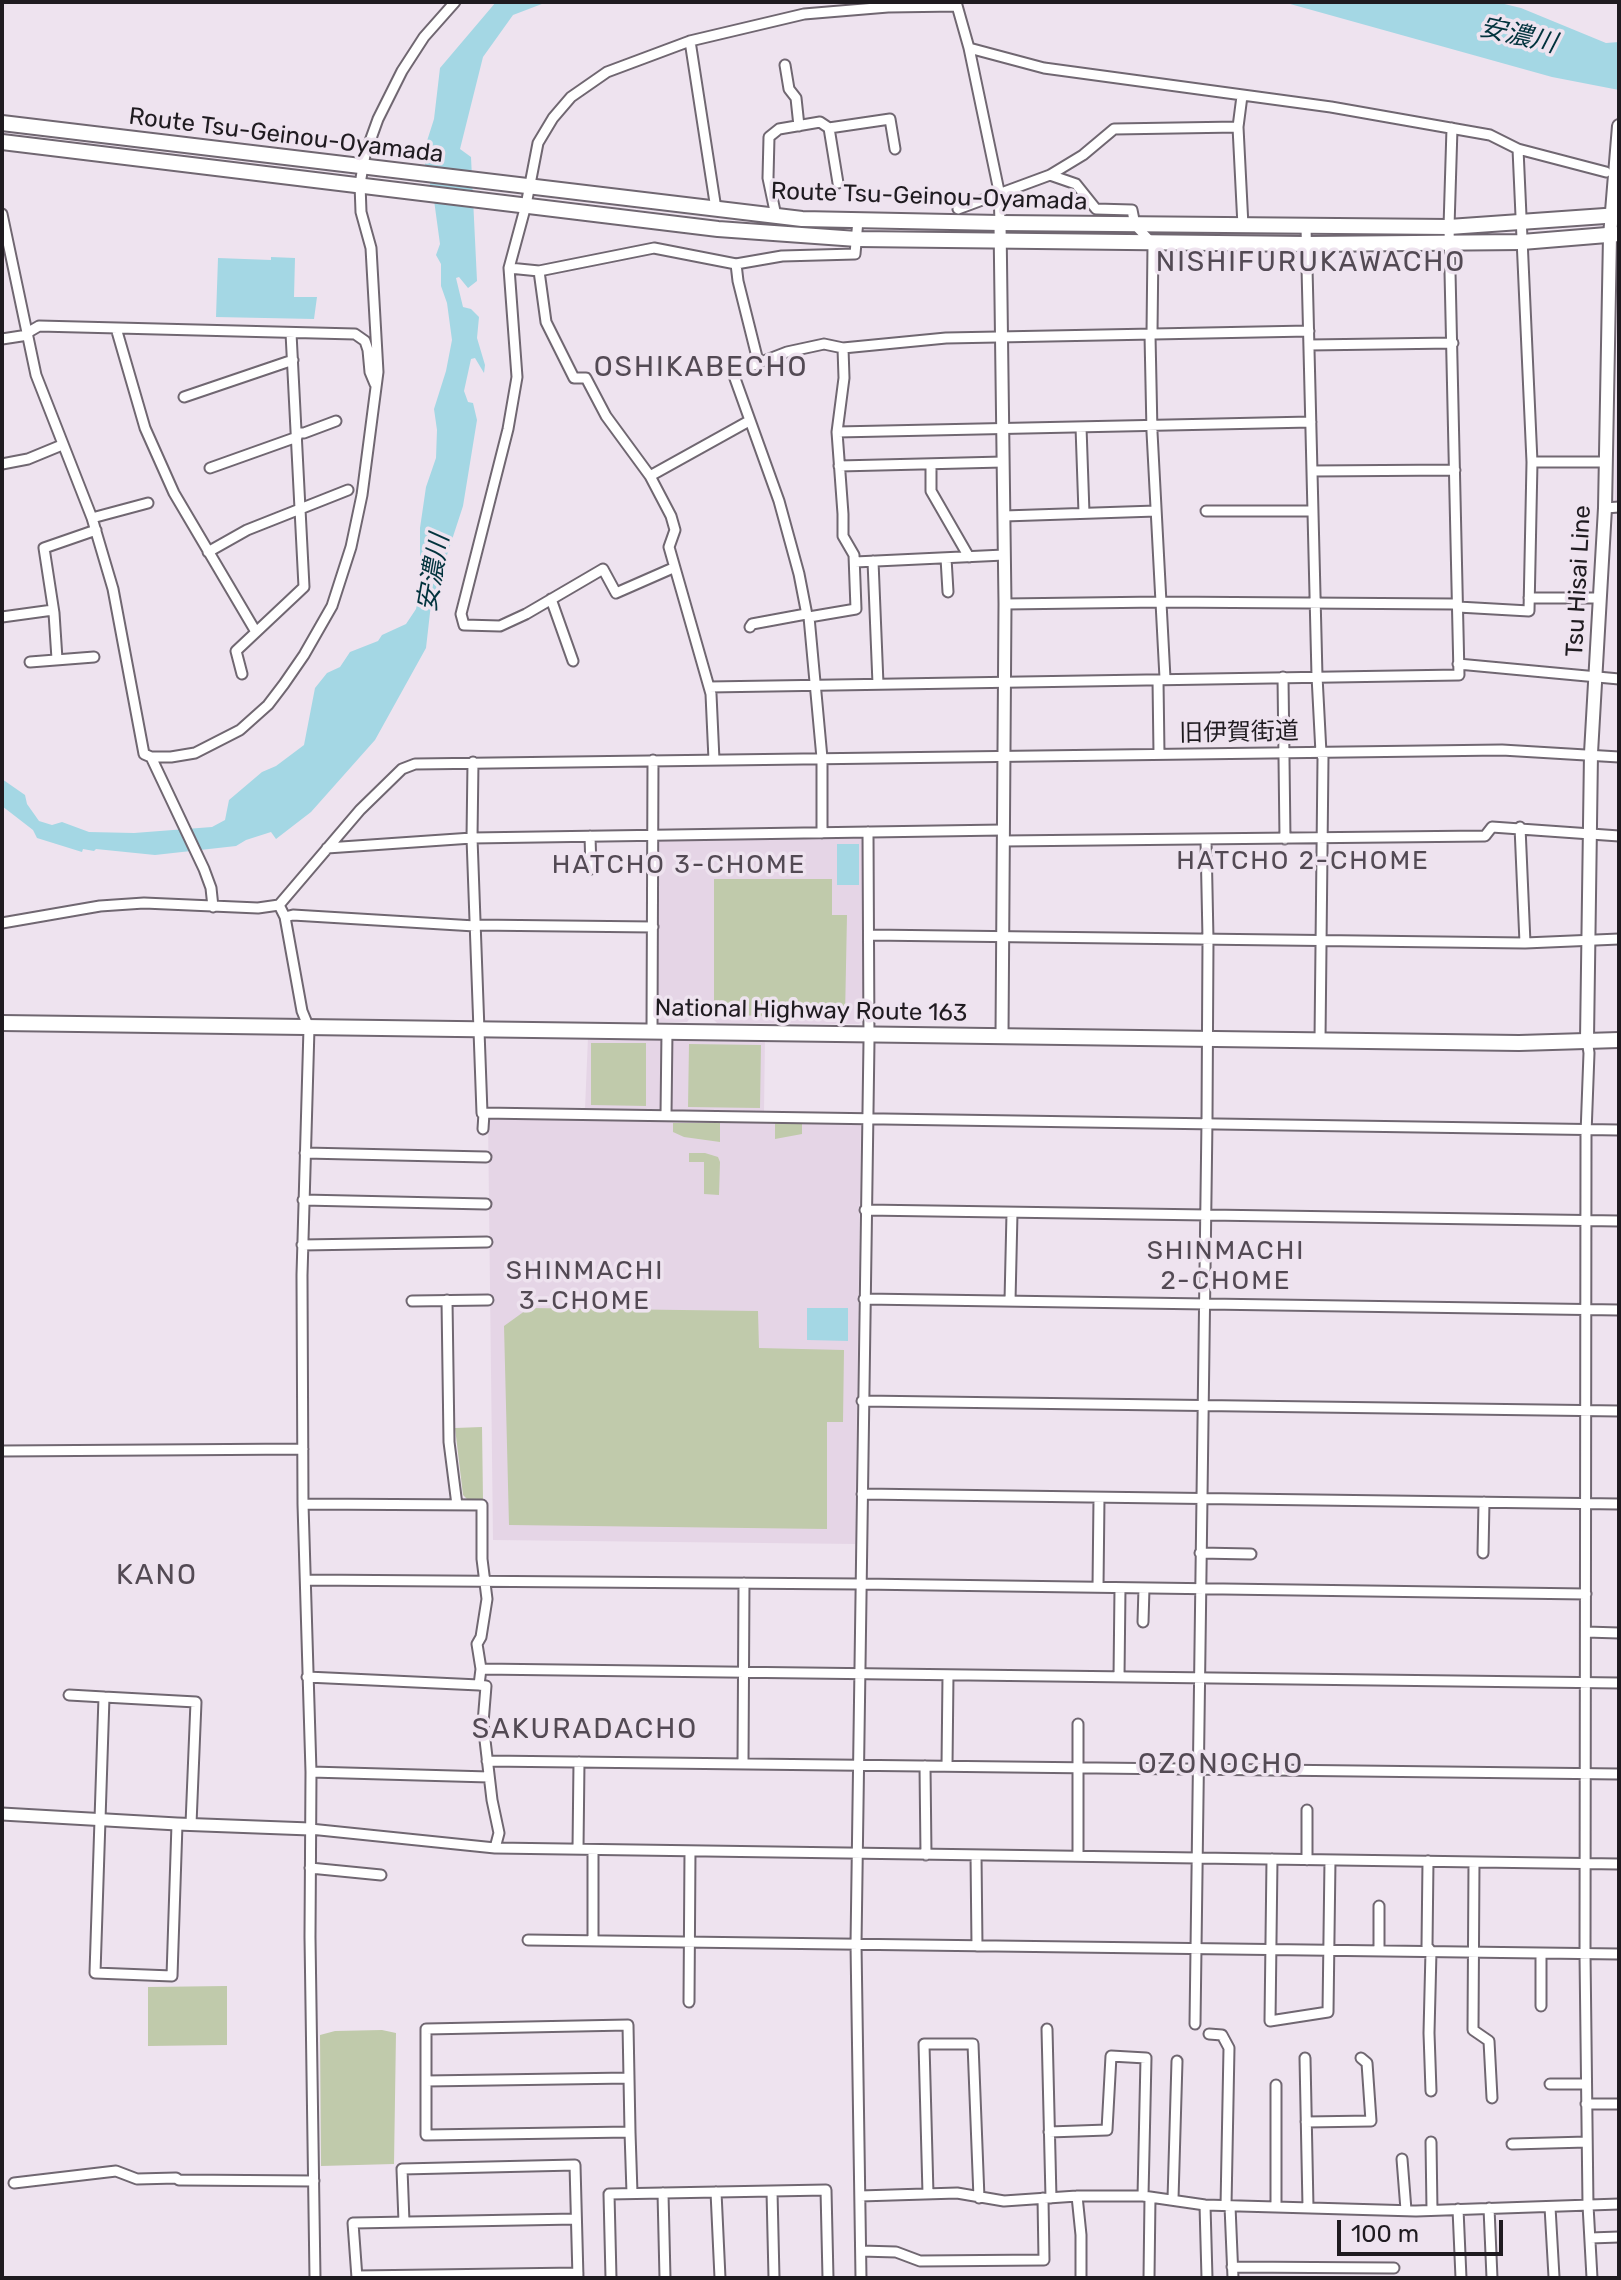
<!DOCTYPE html>
<meta charset="utf-8">
<style>
body{margin:0}
#map{position:relative;width:1621px;height:2280px;overflow:hidden;background:#eee3ef;font-family:Rubik,sans-serif}
canvas{display:block}
.frame{position:absolute;inset:0;border:4px solid #1f1b20;pointer-events:none}
.scale{position:absolute;left:1337px;top:2220px;width:166px;height:36px;box-sizing:border-box;border:4px solid #1f1b20;border-top:0;padding-left:10px;font-size:24px;line-height:28px;white-space:nowrap;color:#1f1b20;-webkit-text-stroke:6px #eee3ef;paint-order:stroke}
</style>
<div id="map">
<canvas width="1621" height="2280"></canvas>
<div class="frame"></div>
<div class="scale">100 m</div>
</div>
<script>
const ctx = document.querySelector('canvas').getContext('2d');
ctx.lineJoin = 'round';
function fill(path, color) { ctx.fillStyle = color; ctx.fill(path, 'evenodd'); }
const poly = rows => new Path2D(rows.map(r => 'M' + r).join(''));
function strokePath(path, color, width, dash) { ctx.strokeStyle = color; ctx.lineWidth = width; ctx.lineCap = dash ? 'butt' : 'round'; ctx.setLineDash(dash || []); ctx.stroke(path); }
function write(font, color, halo, rows, align = 'center') {
  ctx.font = font + ' Rubik,"Noto Sans JP",sans-serif'; ctx.lineWidth = 7; ctx.setLineDash([]); ctx.textBaseline = 'middle'; ctx.strokeStyle = halo; ctx.fillStyle = color; for (const [text, x, y, turn = 0] of rows) {
    ctx.save(); ctx.translate(x, y); ctx.rotate((+turn || 0) * Math.PI / 180); ctx.textAlign = isNaN(turn) ? turn : align; if (halo) ctx.strokeText(text, 0, 0); ctx.fillText(text, 0, 0); ctx.restore();
  }
}
const built = poly([
 [1619,310,1619,502,1617,502,1615,500],
 [862,837,863,1021,859,1024,717,1023,713,1019,690,1018,687,1022,657,1022,658,843,662,839],
 [588,1037,765,1038,764,1111,585,1109],
 [488,1118,861,1122,855,1544,493,1540]
]);
const green = poly([
 [714,879,832,879,832,915,847,915,845,1017,714,1015],
 [591,1043,646,1043,646,1106,591,1105],
 [689,1044,761,1045,760,1108,688,1107],
 [673,1123,720,1123,720,1142,684,1137,673,1132],
 [775,1123,802,1123,802,1134,775,1139],
 [689,1153,705,1153,718,1157,720,1162,719,1195,704,1194,704,1162,689,1162],
 [529,1308,758,1311,759,1348,844,1350,843,1422,827,1422,827,1529,509,1525,504,1326],
 [482,1427,483,1500,468,1500,463,1495,455,1428],
 [227,1986,227,2045,148,2046,148,1987],
 [382,2030,396,2033,394,2164,321,2166,320,2035,335,2031]
]);
const water = poly([
 [496,2,547,2,513,15,483,57,460,149,471,157,477,281,468,288,459,277,456,278,463,307,471,309,479,317,477,338,485,365,484,373,475,358,471,359,464,391,468,402,473,403,477,420,463,506,431,604,426,648,375,740,311,812,276,839,271,832,246,840,236,846,155,855,96,849,94,851,83,849,82,852,37,838,33,830,2,806,2,779,25,795,27,804,39,821,52,825,62,822,89,832,134,833,212,827,225,820,229,800,262,772,276,766,304,745,315,688,327,673,340,667,350,652,378,641,382,635,406,624,416,609,420,591,420,528,426,487,436,458,437,430,434,409,446,371,452,340,447,303,441,286,441,264,436,255,440,244,434,200,425,164,427,141,434,119,440,68],
 [1283,2,1496,2,1521,8,1606,43,1619,42,1619,90,1552,77],
 [271,257,295,258,294,297,317,297,314,319,216,317,218,258,271,260],
 [837,844,859,844,859,885,837,885],
 [807,1308,848,1308,848,1341,807,1340]
]);
const minor = poly([
 [956,2,969,48,999,191,1000,223],
 [690,41,716,209],
 [969,48,1044,68,1331,107,1490,135,1518,149,1606,172],
 [785,65,789,89,796,98,799,126],
 [1242,96,1238,127,1243,226],
 [829,128,890,119,895,149],
 [1050,175,1076,184,1096,209,1132,210,1135,225,1153,244,1152,333],
 [958,209,1050,175,1083,155,1114,129,1238,127],
 [2,214,36,375,92,518,113,589,144,754,151,757,204,869,211,888,213,907],
 [776,216,768,178,769,137,779,129,820,122,829,128,838,183],
 [1306,227,1317,676,1321,753,1323,758,1320,1040],
 [736,264,738,281,758,361],
 [509,268,539,271,654,248,736,264,782,256,855,254,858,220],
 [539,271,546,322,574,378,586,378,606,416,650,476,671,516,675,530,669,547,711,694,714,760],
 [116,328,145,428,174,493,256,632],
 [27,333,39,326,355,334,365,341,368,350,370,372,375,384],
 [1150,335,1152,432,1165,678],
 [2,339,28,335],
 [1309,345,1453,343],
 [184,397,293,360],
 [1081,427,1084,513],
 [837,432,1311,422],
 [297,433,304,433,336,421],
 [1532,462,1605,462],
 [2,464,28,459,62,445],
 [931,464,931,491,969,557],
 [839,466,1003,462],
 [210,468,297,437],
 [1312,471,1455,470],
 [650,476,749,421],
 [1605,508,1619,507],
 [1206,511,1313,511],
 [1004,516,1156,511],
 [92,518,148,503],
 [208,552,247,530,348,490],
 [946,558,948,592],
 [873,561,878,684],
 [855,562,1004,555],
 [673,568,616,593,603,569,526,614,500,626,464,625,461,614,508,429,517,377,509,268,526,205,538,143,553,118,571,97,607,72,690,41,804,14,888,7,957,6],
 [1529,598,1599,598],
 [551,599,573,661],
 [1005,604,1160,602,1454,604,1458,607,1529,611,1532,462,1518,149],
 [807,615,799,574,779,501,733,373,787,352,824,344,843,348,946,338,1309,331],
 [2,617,53,610],
 [809,617,822,758,822,833],
 [750,627,752,624,806,614,809,617,856,609,854,555,843,536,843,514,837,432,844,378,843,348],
 [57,659,54,613,44,548,96,530],
 [30,662,94,657],
 [1458,664,1619,679],
 [242,674,236,651,304,587,291,333],
 [1283,677,1285,839],
 [1158,680,1159,754],
 [709,687,1459,675,1449,227,1452,128],
 [151,757,171,757,195,753,240,730,268,705,284,684,304,655,332,606,351,547,362,495,378,372,371,248,361,212,360,184,365,155,378,119,402,71,424,37,455,2],
 [473,762,472,838,482,1113,1619,1130],
 [1520,827,1525,943],
 [590,836,591,869],
 [1003,841,1485,836,1492,827,1619,836],
 [327,848,472,838,1003,830],
 [279,905,285,917,302,1011,309,1028,302,1275,303,1504,311,1772,310,1937,315,2278],
 [285,917,293,915,475,926],
 [2,923,100,906,144,903,258,908,279,905,360,810,402,769,415,764,1502,750,1619,757],
 [475,925,653,927],
 [869,935,1525,943,1619,939],
 [652,1031,653,760],
 [1587,1039,1589,1053,1586,1134,1585,1954,1588,2205,1592,2278],
 [666,1115,667,1031],
 [483,1129,484,1113],
 [305,1153,486,1157],
 [303,1200,486,1204],
 [865,1210,1619,1221],
 [302,1245,487,1242],
 [864,1299,1619,1310],
 [447,1300,449,1442,457,1505],
 [412,1301,488,1300],
 [1010,1301,1012,1213],
 [862,1401,1619,1411],
 [2,1451,303,1449],
 [862,1494,1619,1504],
 [303,1504,482,1505,482,1559,487,1599,481,1637,477,1644,481,1669,479,1685,307,1677],
 [1200,1553,1251,1554],
 [1483,1553,1484,1502],
 [306,1580,860,1584,1586,1594],
 [1098,1587,1099,1498],
 [1143,1622,1144,1588],
 [1586,1632,1619,1633],
 [481,1669,1619,1683],
 [1119,1677,1120,1588],
 [479,1685,486,1686,483,1723,492,1800,499,1833,495,1848],
 [69,1695,104,1697],
 [487,1761,1619,1774],
 [743,1764,744,1583],
 [925,1766,926,1855],
 [947,1766,948,1675],
 [311,1772,489,1777],
 [1307,1810,1307,1860],
 [177,1824,172,1976,95,1973,104,1697,196,1702,191,1824],
 [310,1829,495,1848,1619,1864],
 [578,1849,579,1762],
 [976,1855,977,1946],
 [1078,1856,1078,1724],
 [1272,1859,1270,2021,1328,2012,1330,1860],
 [1428,1861,1427,1946,1431,1951,1429,2033,1431,2091],
 [1474,1862,1473,2030,1489,2041,1492,2098],
 [310,1868,381,1875],
 [528,1940,1619,1954],
 [593,1941,593,1850],
 [1379,1949,1379,1906],
 [689,2002,690,1851],
 [1541,2006,1541,1953],
 [1195,2024,1207,1120,1208,939,1206,840],
 [1047,2029,1051,2198],
 [1209,2034,1222,2035,1229,2048,1226,2206],
 [1305,2058,1308,2207],
 [426,2081,629,2078],
 [1550,2084,1586,2084],
 [1276,2085,1276,2206],
 [1586,2104,1619,2104],
 [1306,2122,1371,2121,1367,2063,1361,2058],
 [630,2132,426,2135,426,2029,628,2025,629,2078,630,2132,632,2193],
 [1049,2132,1107,2130,1111,2056,1146,2058,1143,2196],
 [1431,2142,1432,2210],
 [1512,2144,1587,2142],
 [1402,2159,1406,2210],
 [14,2183,116,2171,137,2179,176,2178,179,2180,314,2181],
 [772,2191,774,2278],
 [716,2192,720,2278],
 [663,2193,665,2278],
 [928,2194,924,2044,973,2044,979,2198],
 [860,2196,957,2193,1004,2201,1077,2196,1143,2196,1205,2205,1416,2211,1619,2204],
 [1077,2196,1081,2235,1081,2278],
 [1173,2199,1177,2061],
 [1205,2205,1207,2278],
 [1230,2206,1233,2278],
 [1550,2207,1554,2277],
 [1489,2208,1492,2278],
 [1458,2209,1461,2278],
 [404,2222,402,2169,575,2165,578,2278],
 [1590,2238,1619,2237],
 [861,2251,896,2252,920,2261,1044,2260,1043,2198],
 [1232,2267,1394,2268],
 [357,2276,578,2273],
 [357,2278,353,2223,576,2219],
 [611,2278,609,2194,826,2190,828,2278],
 [861,2278,856,1944,869,1041,868,832],
 [1149,2278,1150,2197]
]);
const tertiary = poly([
 [1000,223,1005,604,1002,1035],
 [2,1814,177,1824,310,1829]
]);
const secondary = poly([
 [1587,1039,1591,753,1605,508,1610,236,1619,126]
]);
const primary = poly([
 [2,123,802,219,1000,223,1449,227,1619,215],
 [2,142,718,229,857,239,1307,244,1522,242,1619,234]
]);
const trunk = poly([
 [2,1023,1519,1043,1619,1040]
]);
const streetNames = [
 ["Route Tsu-Geinou-Oyamada",286,136,7],
 ["Route Tsu-Geinou-Oyamada",929,197,2],
 ["Tsu Hisai Line",1579,581,-87],
 ["旧伊賀街道",1239,733,-1],
 ["National Highway Route 163",811,1011,1]
];
const waterNames = [
 ["安濃川",1518,36,13],
 ["安濃川",434,573,-80]
];
const neighbourhoodNames = [
 ["HATCHO 2-CHOME",1303,861],
 ["HATCHO 3-CHOME",679,865],
 ["SHINMACHI",1226,1251],
 ["2-CHOME",1226,1281],
 ["SHINMACHI",585,1271],
 ["3-CHOME",585,1301]
];
const quarterNames = [
 ["NISHIFURUKAWACHO",1311,263],
 ["OSHIKABECHO",701,368],
 ["KANO",157,1576],
 ["SAKURADACHO",585,1730],
 ["OZONOCHO",1221,1765]
];
fill(built, '#e5d5e6');
fill(green, '#c0caab');
fill(water, '#a4d7e4');
strokePath(minor, '#706771', 13);
strokePath(tertiary, '#706771', 15);
strokePath(secondary, '#706771', 16);
strokePath(primary, '#706771', 18);
strokePath(trunk, '#706771', 18);
strokePath(minor, '#fff', 9);
strokePath(tertiary, '#fff', 11);
strokePath(secondary, '#fff', 12);
strokePath(primary, '#fff', 14);
strokePath(trunk, '#fff', 14);
write('24px', '#1f1b20', '#eee3ef', streetNames);
write('italic 26px', '#02333d', '#eee3ef', waterNames);
ctx.letterSpacing = '2px';
write('26px', '#534a54', '#eee3ef', neighbourhoodNames);
ctx.letterSpacing = '0px';
ctx.letterSpacing = '2px';
write('28px', '#534a54', '#eee3ef', quarterNames);
ctx.letterSpacing = '0px';
</script>
